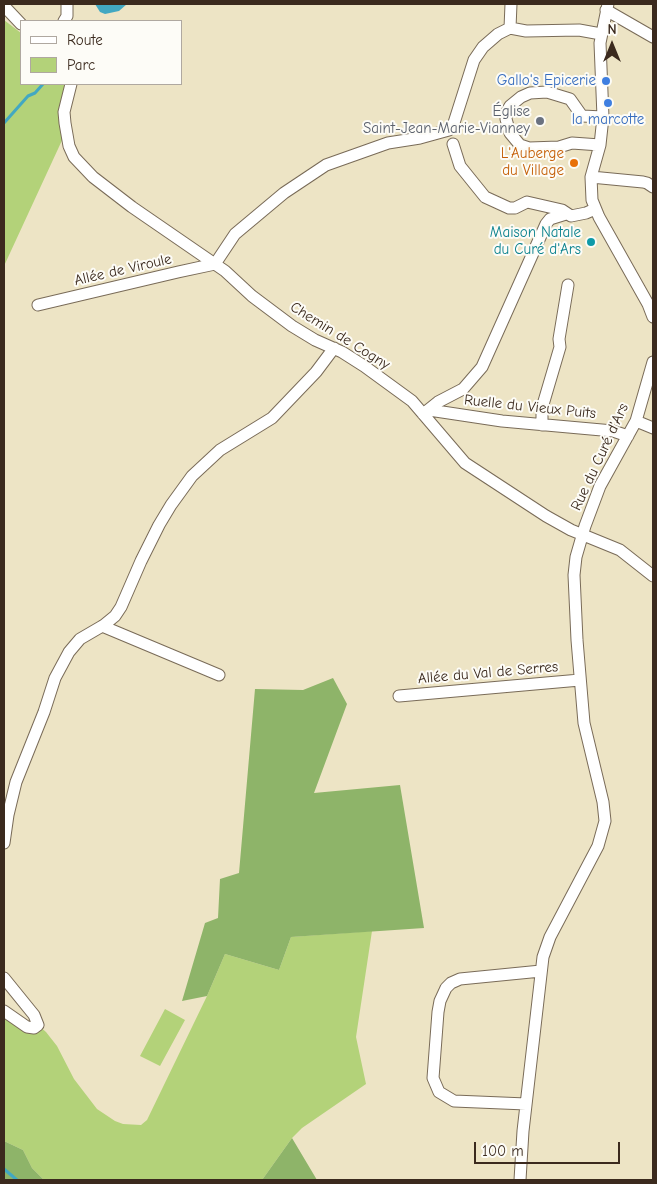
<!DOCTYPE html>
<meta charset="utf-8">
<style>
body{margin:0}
#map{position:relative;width:657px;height:1184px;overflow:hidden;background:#ede4c5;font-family:"Comic Neue",sans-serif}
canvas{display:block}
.frame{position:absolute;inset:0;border:5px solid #3b2a1e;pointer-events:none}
.legend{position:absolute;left:20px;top:20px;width:162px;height:65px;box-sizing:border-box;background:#fdfcf7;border:1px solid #afa8a0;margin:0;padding:6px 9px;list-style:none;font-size:15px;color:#3b2a1e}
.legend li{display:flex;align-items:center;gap:10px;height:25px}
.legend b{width:25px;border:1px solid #afa8a0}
.north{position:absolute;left:587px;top:20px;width:50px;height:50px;-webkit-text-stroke:4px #fdfcf7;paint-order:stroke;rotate:0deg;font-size:14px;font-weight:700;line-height:20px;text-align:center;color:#3b2a1e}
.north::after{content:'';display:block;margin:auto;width:18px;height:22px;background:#3b2a1e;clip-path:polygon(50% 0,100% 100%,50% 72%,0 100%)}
.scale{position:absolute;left:474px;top:1142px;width:146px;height:22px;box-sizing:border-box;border:2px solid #3b2a1e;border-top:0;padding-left:6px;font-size:15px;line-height:18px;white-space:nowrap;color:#3b2a1e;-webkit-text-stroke:4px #fdfcf7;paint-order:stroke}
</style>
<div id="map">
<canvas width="657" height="1184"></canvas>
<div class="frame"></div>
<ul class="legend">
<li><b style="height:6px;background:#fff"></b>Route</li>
<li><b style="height:14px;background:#b3d279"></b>Parc</li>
</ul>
<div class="north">N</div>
<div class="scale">100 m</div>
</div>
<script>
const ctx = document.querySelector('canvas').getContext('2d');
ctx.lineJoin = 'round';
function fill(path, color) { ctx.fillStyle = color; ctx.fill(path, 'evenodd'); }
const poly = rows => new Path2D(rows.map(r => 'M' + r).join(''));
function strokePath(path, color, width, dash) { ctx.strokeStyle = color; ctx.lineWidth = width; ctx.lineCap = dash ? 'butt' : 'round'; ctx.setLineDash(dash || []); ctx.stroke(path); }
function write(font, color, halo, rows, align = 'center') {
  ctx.font = font + ' "Comic Neue",sans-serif'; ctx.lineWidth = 4; ctx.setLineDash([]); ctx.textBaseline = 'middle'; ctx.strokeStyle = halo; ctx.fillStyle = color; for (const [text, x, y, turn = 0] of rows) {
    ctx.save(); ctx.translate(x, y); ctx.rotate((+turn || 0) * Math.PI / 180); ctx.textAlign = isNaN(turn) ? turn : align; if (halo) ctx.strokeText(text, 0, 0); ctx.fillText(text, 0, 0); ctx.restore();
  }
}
const green = poly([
 [4,20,21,33,21,84,69,84,64,136,4,266],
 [372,931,356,1037,366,1084,302,1128,292,1138,262,1180,44,1180,32,1168,23,1150,4,1141,4,1011,38,1025,46,1032,57,1046,74,1079,97,1109,115,1121,123,1124,141,1125,147,1120,207,996,225,954,279,970,291,937],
 [165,1009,185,1020,160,1066,140,1056]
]);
const forest = poly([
 [333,678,347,704,314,793,400,785,424,928,291,937,279,970,225,954,207,996,182,1001,205,923,218,918,220,879,239,873,255,689,303,690],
 [292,1138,317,1180,262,1180],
 [4,1141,23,1150,32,1168,44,1180,4,1180]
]);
const water = poly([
 [95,4,127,4,119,11,105,14,100,12]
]);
const stream = poly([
 [4,123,28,96,35,93,43,84],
 [4,1169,17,1180]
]);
const minor = poly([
 [608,4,600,43,603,117,600,145,591,177,592,200,599,217,648,304,653,317],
 [4,6,21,24],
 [606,10,653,37],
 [64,21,67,16,67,4],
 [510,28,511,4],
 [71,84,64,112,65,123,69,146,74,157,93,177,132,207,225,271,252,296,292,326,315,340,342,352,364,366,412,401,465,463,546,516,571,530,620,550,653,576],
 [453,144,460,166,485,197,509,208,515,208,527,202,562,210,571,216,586,213,595,209],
 [600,145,572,143,559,147,529,148,520,145,510,133,506,119,507,111,510,106,521,97,530,93,547,92,570,99,582,116,603,117],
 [591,177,643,182,647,183,653,187],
 [215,264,235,234,284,193,326,165,388,143,420,138,449,130,453,126,474,60,483,47,498,34,510,28,526,31,579,30,601,34],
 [38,305,178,272,215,264],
 [429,410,502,421,613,431,628,436],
 [423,414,438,402,463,389,482,367,546,224,550,219,566,214],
 [636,421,653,428],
 [542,425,542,408,560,347,559,339,568,285],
 [102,626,219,675],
 [399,696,580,680],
 [4,843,8,815,16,782,44,712,55,678,69,652,80,639,104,625,115,616,121,607,141,561,159,525,171,505,192,476,220,450,272,418,316,372,334,348],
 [4,978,34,1015,38,1025,34,1028,27,1027,4,1011],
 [526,1104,454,1101,439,1092,433,1078,438,1012,440,1001,446,988,451,983,460,979,541,971],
 [520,1180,523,1131,543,957,550,937,598,846,605,821,603,802,584,723,577,640,574,575,576,557,585,526,600,486,636,421,653,362]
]);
const markers = [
 [606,81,5,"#3f7fe0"],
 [608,103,5,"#3f7fe0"],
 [540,121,5,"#6b7280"],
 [574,163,5,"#e8710a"],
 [591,242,5,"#0f9aa8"]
];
const shopNames = [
 ["Gallo's Epicerie",596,81],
 ["la marcotte",608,120,"center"]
];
const worshipNames = [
 ["Église",530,112],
 ["Saint-Jean-Marie-Vianney",530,129]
];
const foodNames = [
 ["L'Auberge",564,154],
 ["du Village",564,171]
];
const cultureNames = [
 ["Maison Natale",581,233],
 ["du Curé d'Ars",581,250]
];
const streetNames = [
 ["Allée de Viroule",123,270,-13],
 ["Chemin de Cogny",340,336,32],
 ["Ruelle du Vieux Puits",530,407,6],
 ["Rue du Curé d'Ars",600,457,-65],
 ["Allée du Val de Serres",488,673,-5]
];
fill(green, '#b3d279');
fill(forest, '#8eb469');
fill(water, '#42a8c2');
strokePath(stream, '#42a8c2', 3);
strokePath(minor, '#796b58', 13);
strokePath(minor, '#fff', 11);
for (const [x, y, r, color] of markers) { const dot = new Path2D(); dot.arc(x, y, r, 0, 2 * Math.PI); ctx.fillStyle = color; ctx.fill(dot); strokePath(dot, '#fdfcf7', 2); }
write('15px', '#366cbe', '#fdfcf7', shopNames, 'right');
write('15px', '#5b616d', '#fdfcf7', worshipNames, 'right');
write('15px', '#c56008', '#fdfcf7', foodNames, 'right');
write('15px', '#0d838f', '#fdfcf7', cultureNames, 'right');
write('15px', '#3b2a1e', '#fdfcf7', streetNames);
</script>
